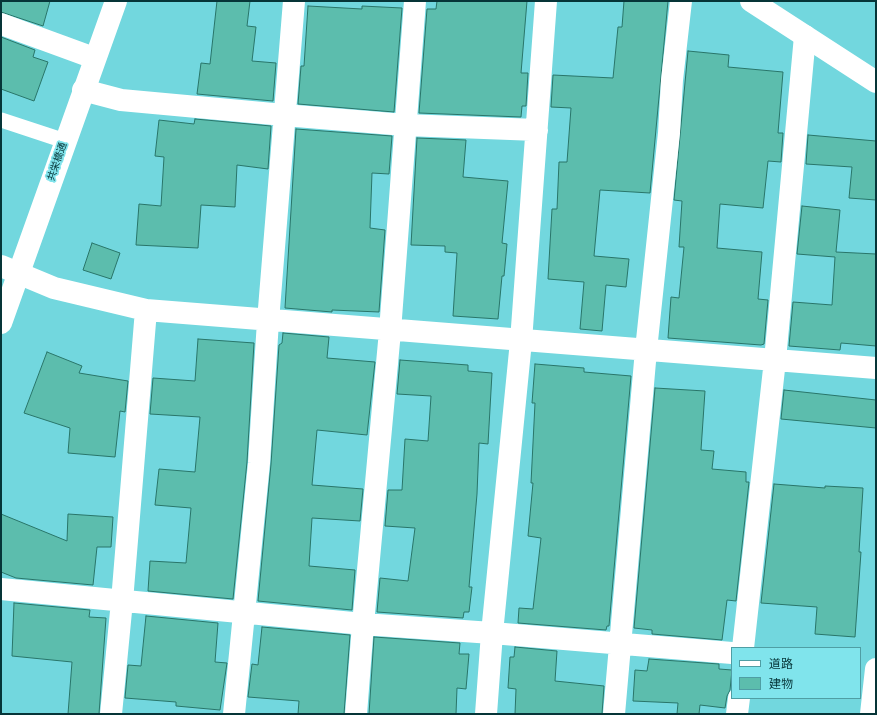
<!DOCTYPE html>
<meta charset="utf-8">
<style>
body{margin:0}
#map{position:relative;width:877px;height:715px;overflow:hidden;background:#72d7de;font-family:"Source Sans 3","Noto Sans JP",sans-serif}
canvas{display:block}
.frame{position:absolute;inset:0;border:2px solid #063538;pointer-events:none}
.legend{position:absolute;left:731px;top:647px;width:130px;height:52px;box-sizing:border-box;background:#80e4ec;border:1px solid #4f9ea4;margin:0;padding:5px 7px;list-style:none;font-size:12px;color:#063538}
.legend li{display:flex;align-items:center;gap:8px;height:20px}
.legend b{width:20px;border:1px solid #4f9ea4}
</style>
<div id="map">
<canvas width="877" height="715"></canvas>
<div class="frame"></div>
<ul class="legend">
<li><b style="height:5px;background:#fff"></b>道路</li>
<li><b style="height:11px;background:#5cbdad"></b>建物</li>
</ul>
</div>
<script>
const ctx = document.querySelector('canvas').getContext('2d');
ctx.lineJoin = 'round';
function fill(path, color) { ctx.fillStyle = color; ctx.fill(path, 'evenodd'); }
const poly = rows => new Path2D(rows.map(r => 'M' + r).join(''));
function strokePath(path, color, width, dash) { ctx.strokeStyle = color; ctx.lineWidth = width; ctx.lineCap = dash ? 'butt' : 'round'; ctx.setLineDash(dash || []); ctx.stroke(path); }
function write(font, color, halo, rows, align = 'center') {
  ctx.font = font + ' "Source Sans 3","Noto Sans JP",sans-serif'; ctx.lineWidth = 3.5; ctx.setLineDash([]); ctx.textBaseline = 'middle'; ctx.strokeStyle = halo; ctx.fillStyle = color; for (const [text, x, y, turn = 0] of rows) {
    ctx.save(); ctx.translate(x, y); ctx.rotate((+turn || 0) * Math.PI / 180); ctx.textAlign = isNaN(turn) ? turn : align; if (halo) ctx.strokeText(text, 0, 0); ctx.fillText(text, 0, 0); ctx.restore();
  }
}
const building = poly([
 [1,1,50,1,43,26,1,12,1,1],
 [217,1,250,1,247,26,256,27,252,61,276,63,273,101,197,94,201,63,210,64,217,1],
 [437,1,527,1,521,73,528,73,526,106,522,106,521,117,419,113,427,9,436,9,437,1],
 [624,1,668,1,650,193,600,190,594,256,629,259,626,287,606,285,602,331,580,329,584,282,548,279,552,209,557,209,559,162,567,162,571,108,551,107,553,75,613,78,618,27,622,27,624,1],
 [308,6,362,9,362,6,402,8,394,112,298,104,301,66,304,66,308,6],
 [1,37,35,50,33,57,48,62,34,101,1,89,1,37],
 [688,51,729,55,728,67,783,72,778,133,783,133,781,162,768,161,763,208,720,204,717,248,762,252,758,299,768,300,764,344,761,345,668,338,671,297,679,298,684,247,679,247,682,201,674,200,688,51],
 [195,119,271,126,268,169,237,165,235,207,201,205,198,248,136,245,139,204,161,206,164,157,155,156,159,120,194,124,195,119],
 [296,129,392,136,389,174,372,173,370,228,385,230,379,312,332,310,332,312,285,308,296,129],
 [808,135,876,141,876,200,849,198,852,167,806,164,808,135],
 [417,138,466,140,463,177,508,181,502,243,507,244,504,276,502,276,498,319,453,316,457,253,445,252,445,246,411,245,417,138],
 [802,206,840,210,836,252,876,254,876,346,841,343,840,350,789,346,793,302,832,305,835,257,797,254,802,206],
 [92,243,120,253,111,279,83,270,92,243],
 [283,333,329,337,327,358,375,362,367,435,317,430,312,485,363,489,360,521,312,518,309,566,355,570,352,610,258,601,271,464,279,345,282,343,283,333],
 [198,339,254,343,247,462,233,599,148,591,150,561,186,563,191,508,155,505,159,469,195,472,200,417,150,414,153,378,195,381,198,339],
 [47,352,82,366,79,373,128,381,125,412,120,411,115,457,68,453,70,428,24,413,47,352],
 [400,360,468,365,468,371,492,373,488,444,479,443,477,494,469,587,472,587,469,612,464,612,463,618,377,612,380,578,408,581,415,528,385,526,388,490,402,490,405,439,428,441,431,396,397,394,400,360],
 [535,364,584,368,584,372,631,376,609,626,607,626,606,630,518,623,519,608,533,609,541,538,528,536,533,483,531,483,535,403,532,403,535,364],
 [655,388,705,391,701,450,714,451,712,469,746,472,746,482,749,482,736,601,727,600,722,640,652,634,652,630,634,628,655,388],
 [784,390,876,400,876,428,781,419,784,390],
 [774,484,825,488,825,486,863,488,859,552,861,552,855,637,815,634,817,607,761,603,774,484],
 [1,514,67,541,68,514,113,517,111,547,97,547,93,585,16,578,1,572,1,514],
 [14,603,90,610,89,617,106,618,99,714,68,714,72,662,12,656,14,603],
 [146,616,218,623,215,662,227,663,220,710,176,706,176,702,125,698,128,665,141,666,146,616],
 [262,627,350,635,344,714,298,714,299,701,248,697,252,664,258,665,262,627],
 [374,637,460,643,459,654,469,654,466,689,457,688,456,714,369,714,374,637],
 [515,647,557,651,555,681,604,686,602,714,515,714,516,689,508,688,510,657,514,657,515,647],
 [649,659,719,664,719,669,732,670,730,690,727,696,725,708,700,705,699,714,677,714,678,703,633,701,635,670,647,671,649,659]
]);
const lane = poly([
 [1,120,65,141]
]);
const street = poly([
 [1,24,94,58],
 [83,90,121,100,284,115,405,125,537,130],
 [1,266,54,288,146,310,876,368],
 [1,589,363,624,492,633,732,653],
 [743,648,775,360,805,36],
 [111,714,122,601,146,310],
 [234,714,259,463,268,321,294,1],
 [356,714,363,624,390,331,415,1],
 [486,714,492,633,521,341,546,1],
 [614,714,646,350,669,133,672,80,681,1],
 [737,714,739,698],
 [871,714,876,669]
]);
const secondary = poly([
 [751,1,876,82],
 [1,323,116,1]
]);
const streetNames = [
 ["共栄橋通",58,162,-71]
];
fill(building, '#5cbdad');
strokePath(building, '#297569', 1);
strokePath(lane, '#fff', 15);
strokePath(street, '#fff', 22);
strokePath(secondary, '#fff', 22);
write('10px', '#063538', '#80e4ec', streetNames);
</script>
